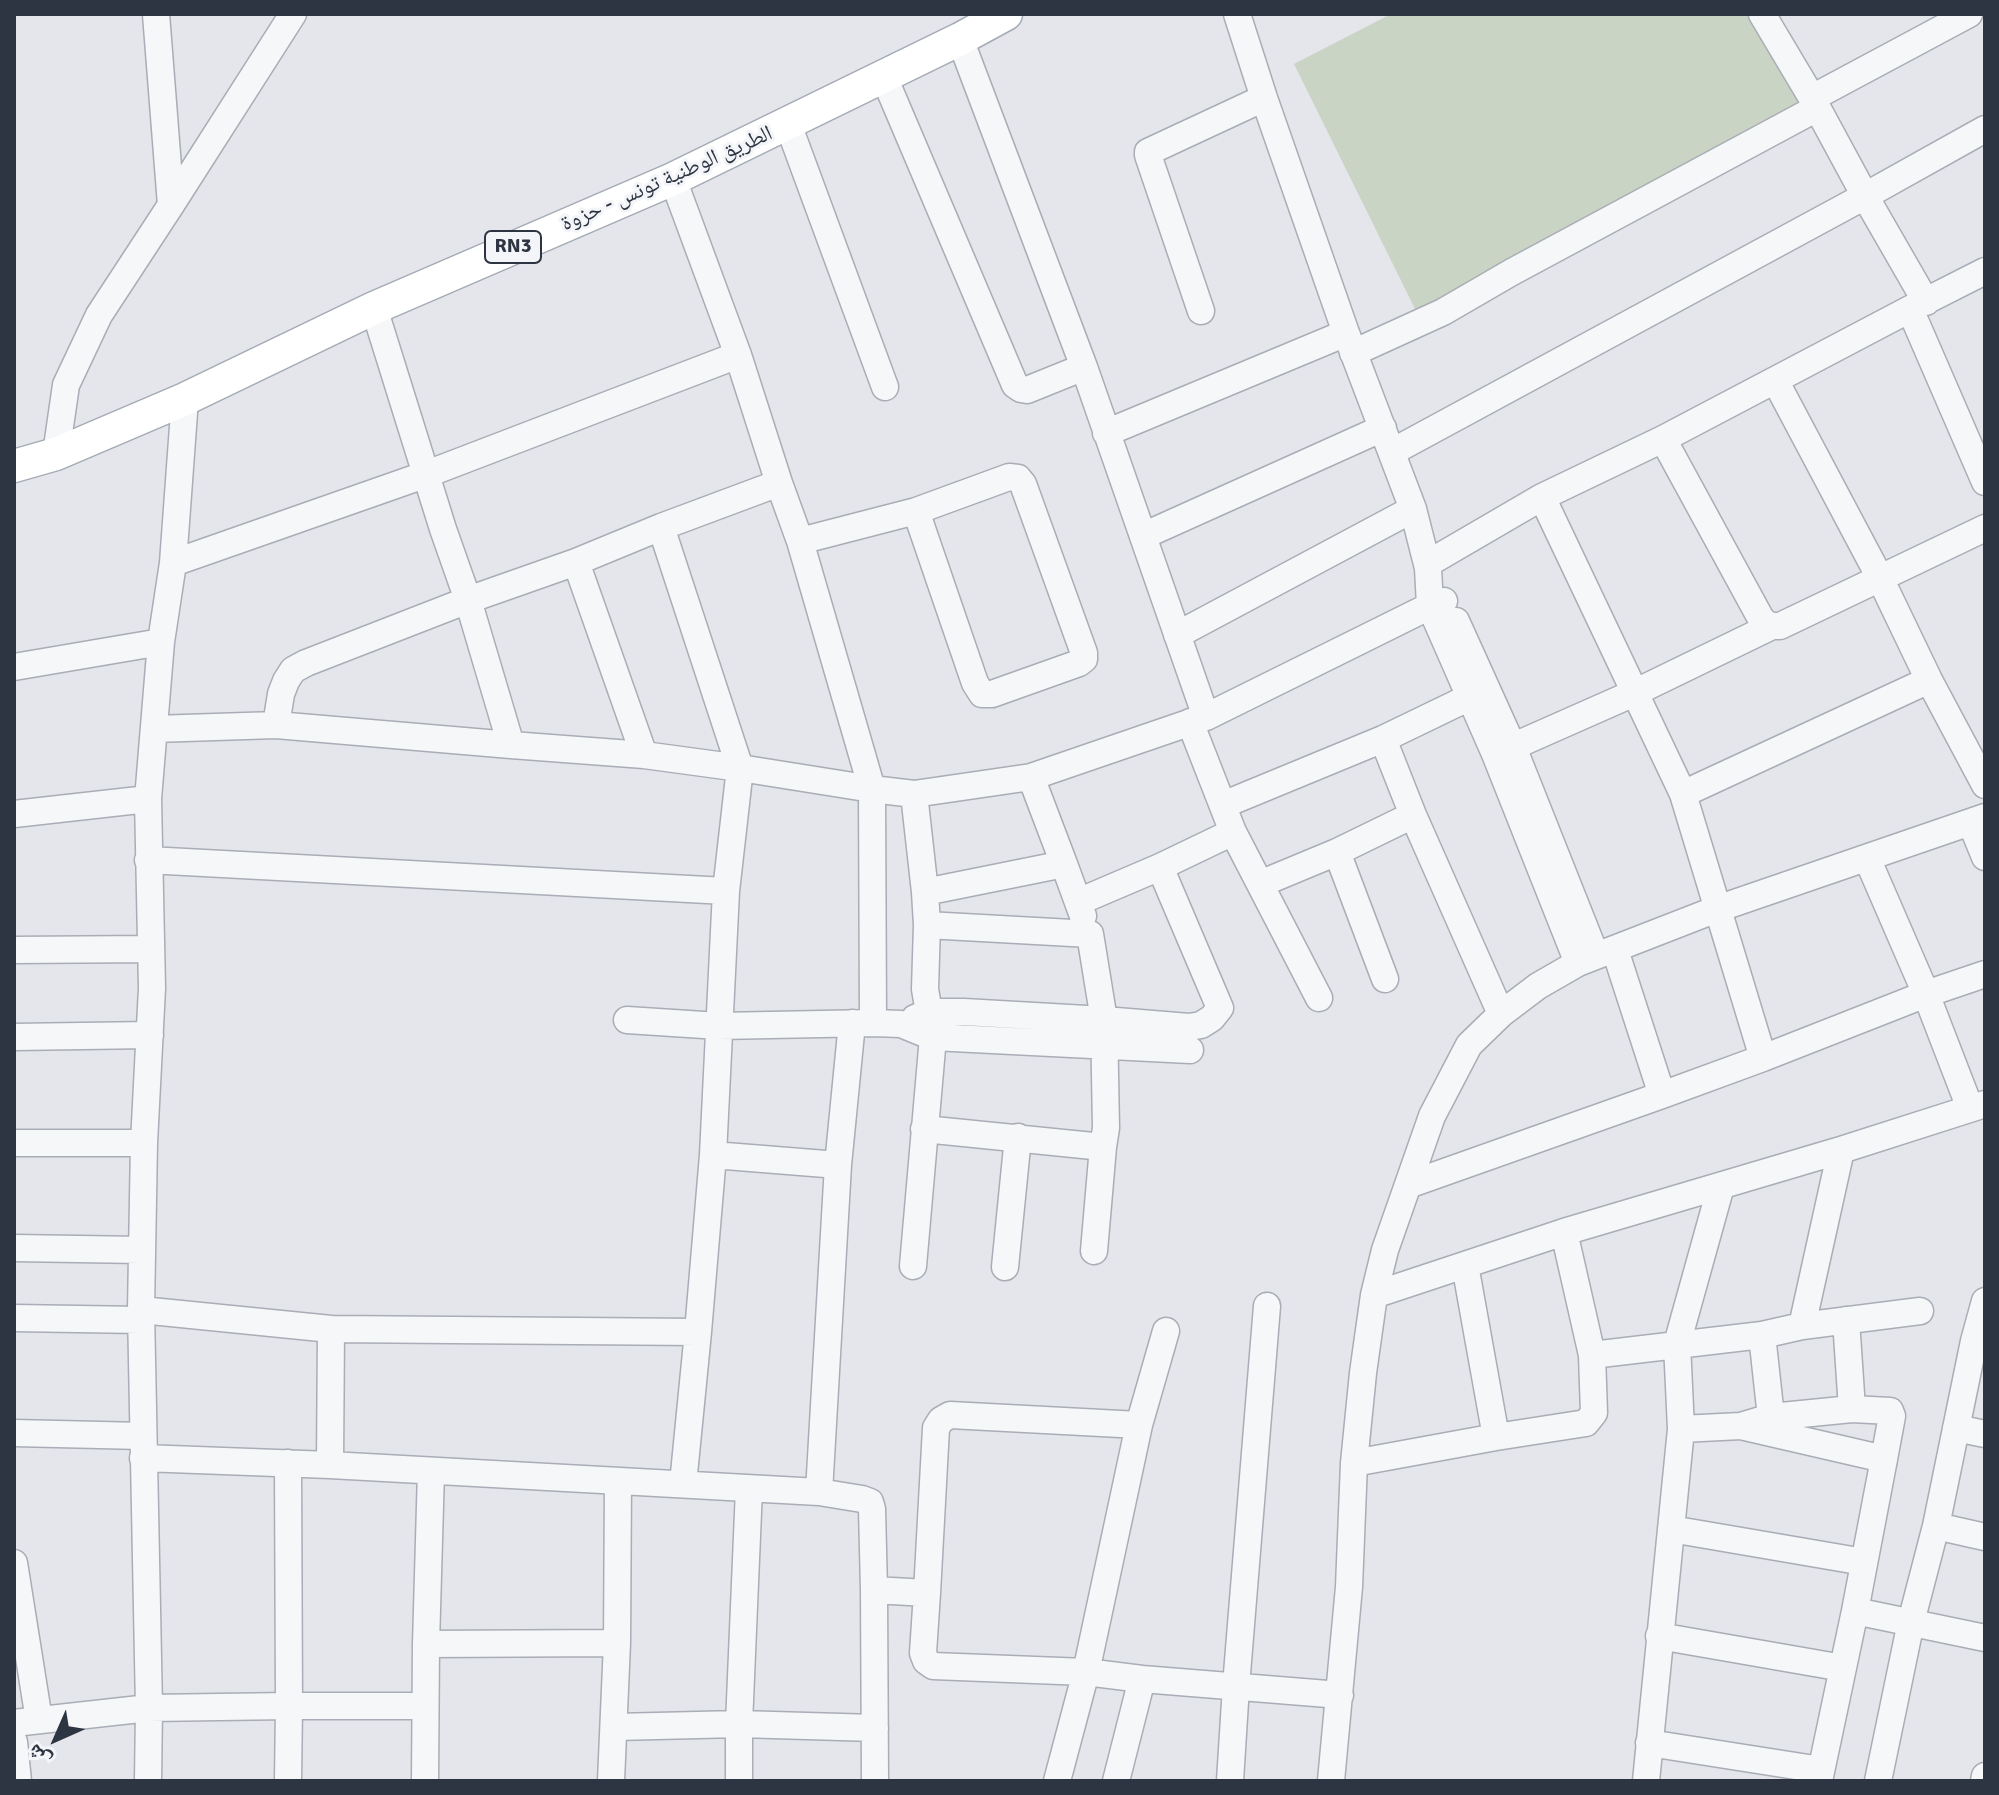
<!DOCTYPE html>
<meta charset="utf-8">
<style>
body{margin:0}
#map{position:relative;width:1999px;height:1795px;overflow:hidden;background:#e4e6eb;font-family:Signika,"Noto Naskh Arabic",sans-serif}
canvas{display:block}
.frame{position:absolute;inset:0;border:16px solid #2d3442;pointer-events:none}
.north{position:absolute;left:16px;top:1699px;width:80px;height:80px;-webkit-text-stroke:6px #f3f5f8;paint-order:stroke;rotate:225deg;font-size:22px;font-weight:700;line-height:32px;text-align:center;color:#2d3442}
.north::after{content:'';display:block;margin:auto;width:28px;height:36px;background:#2d3442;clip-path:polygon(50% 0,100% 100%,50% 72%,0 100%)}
</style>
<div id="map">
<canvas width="1999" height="1795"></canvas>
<div class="frame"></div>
<div class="north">ش</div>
</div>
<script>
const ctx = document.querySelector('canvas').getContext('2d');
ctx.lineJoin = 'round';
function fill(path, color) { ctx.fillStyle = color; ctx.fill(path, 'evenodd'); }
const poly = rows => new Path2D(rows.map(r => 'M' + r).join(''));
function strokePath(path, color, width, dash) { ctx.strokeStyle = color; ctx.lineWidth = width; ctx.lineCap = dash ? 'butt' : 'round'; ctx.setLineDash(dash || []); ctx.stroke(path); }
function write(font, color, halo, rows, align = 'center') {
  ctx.font = font + ' Signika,"Noto Naskh Arabic",sans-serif'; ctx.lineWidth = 6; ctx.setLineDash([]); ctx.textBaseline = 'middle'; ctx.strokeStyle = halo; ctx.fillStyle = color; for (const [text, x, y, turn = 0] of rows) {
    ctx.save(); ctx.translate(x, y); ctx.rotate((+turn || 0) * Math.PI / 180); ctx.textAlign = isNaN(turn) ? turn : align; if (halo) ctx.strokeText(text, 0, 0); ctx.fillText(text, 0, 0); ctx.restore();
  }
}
const green = poly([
 [1391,14,1759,14,1816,105,1420,319,1294,64]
]);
const minor = poly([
 [156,14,171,205],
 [1237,14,1264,98,1346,333,1413,509,1428,568,1430,606,1495,754,1578,963],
 [1762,14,1812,98,1865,196,1926,302],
 [960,39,1084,367,1206,717],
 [884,77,1015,385,1021,389,1027,390,1084,367],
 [1812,98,1969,14],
 [788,124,885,387],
 [673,179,738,355,779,483,800,541,872,789,873,1023],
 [374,308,443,529,468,600,511,745,644,755,740,768,872,789,914,794,925,892,927,925,925,989,933,1037,913,1266],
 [1910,309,1985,482],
 [1201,311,1148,155,1148,152,1264,98],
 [1353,353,1443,312,1512,272,1817,108],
 [1775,380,1880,578,1929,680,1985,785],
 [1106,433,1346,333],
 [1663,439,1760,617,1765,623,1772,626,1780,626,1985,528],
 [1392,452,1865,196,1985,129],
 [56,454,66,385,99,315,171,205,293,14],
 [1009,477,1018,478,1023,484,1084,653,1084,659,1079,663,992,694,982,694,975,683,916,511,1009,477],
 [1542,497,1683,794,1929,680],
 [661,527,740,768,726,891,713,1155,698,1332,331,1329,330,1465,819,1492,838,1165,852,1023],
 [1143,536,1383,428],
 [800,541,916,511],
 [576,562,644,755],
 [173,563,427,474,738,355],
 [1427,564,1542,497,1663,439,1910,309,1985,271],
 [1456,621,1513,747,1596,956],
 [1177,635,1413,509],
 [14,667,161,642],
 [276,725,281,694,286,681,293,670,306,663,468,600,576,562,661,527,779,483],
 [154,729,276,725,511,745],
 [1496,754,1634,693,1772,626],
 [1031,777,1064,864],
 [914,794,1031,777,1206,717,1430,606,1444,601],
 [1223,805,1383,739],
 [14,814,148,799],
 [1413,815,1501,1014],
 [1971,823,1985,857],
 [1233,832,1319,998],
 [148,860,726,891],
 [1260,884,1337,852],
 [925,892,1064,864,1083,916],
 [1078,902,1160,867,1233,832,1190,722],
 [14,950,151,949],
 [1615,950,1662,1095],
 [1385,979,1337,852,1413,815,1383,739,1470,697],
 [915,1018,930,1012,964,1012,1104,1020,1189,1027,1201,1025,1212,1018,1220,1008,1160,867],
 [627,1020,719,1026,873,1023,901,1024,933,1037,1190,1050],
 [14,1037,150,1035],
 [1763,1058,1926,994,1867,858],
 [1970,1108,1926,994,1985,974],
 [924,1129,1103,1147,1106,1128,1104,1020,1090,934,927,925],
 [14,1143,144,1143],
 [713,1155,838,1165],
 [1408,1185,1662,1095,1763,1058,1683,794],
 [1564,1232,1592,1355],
 [14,1248,141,1250],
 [1094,1251,1103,1147],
 [1465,1265,1496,1437],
 [1005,1267,1018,1137],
 [1374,1295,1564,1232,1841,1150,1985,1104],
 [141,1310,331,1329],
 [14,1318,141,1320],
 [1846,1320,1852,1409],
 [1802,1326,1920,1311],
 [1762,1335,1771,1417],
 [1741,1426,1771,1417,1852,1409,1890,1411,1892,1416,1884,1459,1855,1611,1985,1638],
 [1956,1428,1985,1434],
 [1681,1429,1741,1426,1884,1459],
 [14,1433,143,1436],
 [143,1458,330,1465],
 [1354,1463,1496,1437,1586,1423,1594,1413,1592,1355,1762,1335,1802,1326,1841,1150],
 [683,1484,698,1332],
 [819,1492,862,1499,870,1502,872,1509,874,1590,927,1593,936,1428,941,1420,950,1415,1139,1425],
 [1936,1526,1985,1537],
 [1671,1529,1864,1562],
 [14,1563,39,1720],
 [874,1590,875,1781],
 [927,1593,923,1653,926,1661,933,1666,1086,1672,1142,1679,1340,1695],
 [1659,1636,1843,1668],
 [426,1644,431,1471],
 [14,1723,149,1708,289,1706,288,1463],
 [615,1727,739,1724,875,1728],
 [14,1742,18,1781],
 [1649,1743,1821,1770],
 [148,1781,149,1708,141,1310,144,1143,152,988,148,799,161,642,173,563,185,399],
 [288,1781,289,1706,425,1706],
 [425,1781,426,1644,617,1643],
 [611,1781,617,1643,618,1481],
 [739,1781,739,1724,749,1489],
 [1057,1781,1086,1672,1139,1425,1166,1331],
 [1116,1781,1142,1679],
 [1230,1781,1236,1686,1267,1306],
 [1331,1781,1349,1587,1354,1463,1363,1373,1374,1295,1385,1250,1432,1116,1469,1045,1501,1014,1538,986,1578,963,1717,909,1985,817],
 [1646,1781,1681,1429,1677,1344,1721,1186],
 [1819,1781,1855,1611],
 [1878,1781,1911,1622,1936,1526,1974,1341,1985,1301],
 [1984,1781,1985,1776]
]);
const major = poly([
 [14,466,56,454,185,399,374,308,673,179,960,39,1006,14]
]);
const shields = [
 [513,247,56]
];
const shieldNames = [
 ["RN3",513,247]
];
const streetNames = [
 ["الطريق الوطنية تونس - حزوة",667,179,-24]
];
fill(green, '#c9d4c5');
strokePath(minor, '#a9adb5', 29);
strokePath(major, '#a4abb5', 35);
strokePath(minor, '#f6f7f9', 26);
strokePath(major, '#fff', 32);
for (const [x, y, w] of shields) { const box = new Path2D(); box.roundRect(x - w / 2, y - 16, w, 32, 6); ctx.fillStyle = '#f3f5f8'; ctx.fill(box); strokePath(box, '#2d3442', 2); }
write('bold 20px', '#2d3442', null, shieldNames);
write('22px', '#2d3442', '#f3f5f8', streetNames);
</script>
